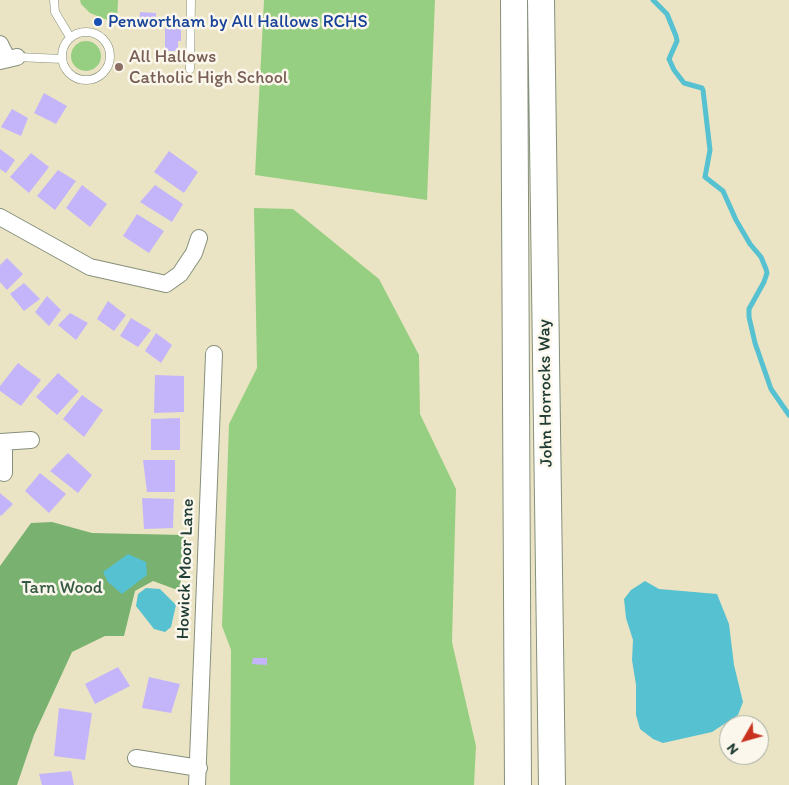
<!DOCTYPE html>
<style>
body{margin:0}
#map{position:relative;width:789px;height:785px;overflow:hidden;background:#ebe4c4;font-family:Itim,sans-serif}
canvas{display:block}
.north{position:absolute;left:719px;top:715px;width:50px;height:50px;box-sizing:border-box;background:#fbf7ec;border:1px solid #a3ada2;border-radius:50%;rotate:232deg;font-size:14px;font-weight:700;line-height:20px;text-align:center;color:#1f3d34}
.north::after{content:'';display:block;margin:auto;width:18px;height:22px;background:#c8321e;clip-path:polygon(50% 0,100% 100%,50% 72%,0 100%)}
</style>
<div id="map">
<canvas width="789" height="785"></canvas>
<div class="north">N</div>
</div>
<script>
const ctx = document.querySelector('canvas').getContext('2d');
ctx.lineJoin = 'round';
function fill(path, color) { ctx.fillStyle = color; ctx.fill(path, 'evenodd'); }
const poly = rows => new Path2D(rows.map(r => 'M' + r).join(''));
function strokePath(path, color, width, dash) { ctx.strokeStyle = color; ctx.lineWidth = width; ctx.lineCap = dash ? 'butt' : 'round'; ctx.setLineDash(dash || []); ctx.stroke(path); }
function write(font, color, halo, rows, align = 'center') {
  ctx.font = font + ' Itim,sans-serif'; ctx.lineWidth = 5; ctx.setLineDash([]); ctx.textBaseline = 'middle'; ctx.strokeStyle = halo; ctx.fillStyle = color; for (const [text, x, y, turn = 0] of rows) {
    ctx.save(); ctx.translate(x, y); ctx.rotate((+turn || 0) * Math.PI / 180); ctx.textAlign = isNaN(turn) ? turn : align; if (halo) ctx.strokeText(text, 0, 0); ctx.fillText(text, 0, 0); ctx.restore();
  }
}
const green = poly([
 [80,0,118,0,117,24,90,13,81,4],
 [264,0,435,0,427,200,255,175],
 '71 56a15 15 0 1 1 30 0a15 15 0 1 1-30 0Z',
 [254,208,293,209,379,279,419,355,420,414,456,489,452,642,476,746,474,785,230,785,231,650,222,626,229,424,257,368]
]);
const forest = poly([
 [52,522,92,533,184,535,180,591,153,581,135,591,124,636,105,636,72,652,34,735,17,785,0,785,0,566,31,523]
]);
const water = poly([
 [128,554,146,562,147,575,122,594,108,582,103,572],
 [645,581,659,589,717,594,729,624,734,665,743,702,738,715,712,732,663,743,653,739,640,729,636,715,636,685,632,660,633,640,626,618,624,599,631,590],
 [146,588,160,589,176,605,171,627,165,632,154,629,136,606,138,594]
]);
const stream = poly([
 [653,0,667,14,676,36,677,41,669,59,674,70,684,83,702,88,703,90,710,150,705,177,723,191,736,220,750,244,761,257,766,269,767,273,764,282,749,309,749,317,755,343,771,389,789,415]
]);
const building = poly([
 [140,12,156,13,156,28,139,27],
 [165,22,181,22,181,41,178,41,178,51,165,51],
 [44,93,67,106,56,124,34,113],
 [12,109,28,118,21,136,1,127],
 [0,149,15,160,6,173,0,169],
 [169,151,198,172,184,193,154,172],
 [31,153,49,167,29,193,10,177],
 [58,170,76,181,55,210,37,196],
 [82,185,107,204,90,227,66,208],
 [155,185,183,204,172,222,140,202],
 [137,214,164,231,149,253,123,236],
 [7,258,23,274,7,290,0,282,0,265],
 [24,283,40,299,24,311,10,294],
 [47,296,61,310,49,326,35,312],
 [108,301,126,315,114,331,97,319],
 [70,313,88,323,76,340,58,325],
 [131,318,151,330,138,347,120,336],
 [156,333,172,345,161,363,145,351],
 [18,363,41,380,21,406,0,391,0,386],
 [58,373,79,391,57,415,36,397],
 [155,375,184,376,184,412,154,413],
 [82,395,103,410,84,437,63,419],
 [180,418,180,450,151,450,151,419],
 [68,453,92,475,78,493,50,471],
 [143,460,175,460,175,492,147,492],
 [40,473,66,494,49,513,25,491],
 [0,493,13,504,1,516,0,515],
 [142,498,174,499,173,528,144,529],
 [253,658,267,658,267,665,252,664],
 [118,667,130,686,95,704,85,684],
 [149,677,180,684,171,713,142,708],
 [59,708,92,713,85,760,54,756],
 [71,771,74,785,42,785,39,774]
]);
const service = poly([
 [54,0,55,12,70,37],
 '62 56a24 24 0 1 1 48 0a24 24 0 1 1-48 0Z',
 [17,57,62,59],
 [190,69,191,0]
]);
const minor = poly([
 [0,44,7,58],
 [0,61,17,57],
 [0,217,90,267,166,284,180,274,194,253,199,238],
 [0,442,31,440],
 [4,442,4,473],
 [136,758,199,768],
 [197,785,214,354]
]);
const trunk = poly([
 [514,0,518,785],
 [541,0,552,785]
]);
const markers = [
 [98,22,5,"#1a4fb4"],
 [119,67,5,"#8d6e63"]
];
const transitNames = [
 ["Penwortham by All Hallows RCHS",108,22]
];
const educationNames = [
 ["All Hallows",129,57],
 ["Catholic High School",129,78]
];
const streetNames = [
 ["John Horrocks Way",546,393,-91],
 ["Howick Moor Lane",186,569,-88]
];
const parkNames = [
 ["Tarn Wood",62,588]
];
fill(green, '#97cf82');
fill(forest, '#79b270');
fill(water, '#56c1d0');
strokePath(stream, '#56c1d0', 5);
fill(building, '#c4b5fa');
strokePath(service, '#85907c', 9);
strokePath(minor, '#85907c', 18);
strokePath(trunk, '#85907c', 28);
strokePath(service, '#fff', 8);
strokePath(minor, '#fff', 16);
strokePath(trunk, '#fff', 26);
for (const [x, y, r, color] of markers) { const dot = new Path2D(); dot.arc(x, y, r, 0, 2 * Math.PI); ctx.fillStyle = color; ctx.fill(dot); strokePath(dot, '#fbf7ec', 2); }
write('18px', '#164399', '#fbf7ec', transitNames, 'left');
write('18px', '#785e54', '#fbf7ec', educationNames, 'left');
write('18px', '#1f3d34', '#fbf7ec', streetNames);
write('18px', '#375a44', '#fbf7ec', parkNames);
</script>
